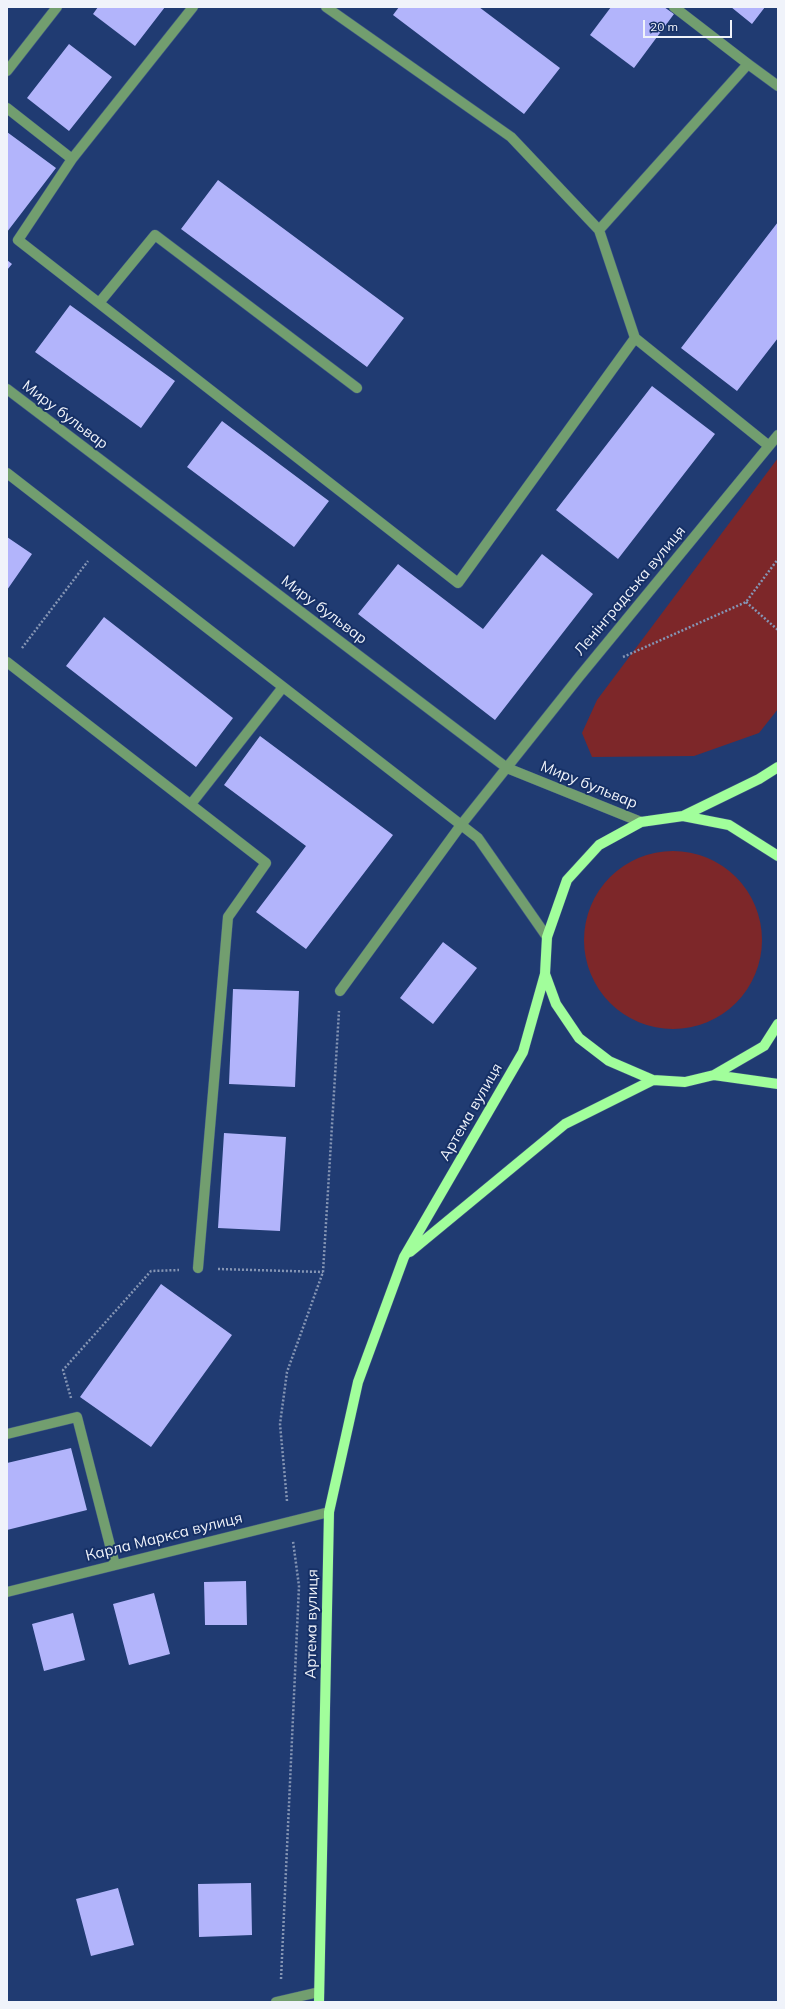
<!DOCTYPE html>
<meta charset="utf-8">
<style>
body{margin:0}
#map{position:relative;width:785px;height:2009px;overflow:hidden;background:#203b72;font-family:Mulish,sans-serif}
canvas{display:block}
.frame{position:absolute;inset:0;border:8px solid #f0f3fa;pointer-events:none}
.scale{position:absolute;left:643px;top:20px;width:89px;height:18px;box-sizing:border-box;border:2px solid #f0f3fa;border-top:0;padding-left:5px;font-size:12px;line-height:14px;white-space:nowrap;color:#f0f3fa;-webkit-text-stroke:3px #163066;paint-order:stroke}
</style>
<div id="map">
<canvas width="785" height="2009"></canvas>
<div class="frame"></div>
<div class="scale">20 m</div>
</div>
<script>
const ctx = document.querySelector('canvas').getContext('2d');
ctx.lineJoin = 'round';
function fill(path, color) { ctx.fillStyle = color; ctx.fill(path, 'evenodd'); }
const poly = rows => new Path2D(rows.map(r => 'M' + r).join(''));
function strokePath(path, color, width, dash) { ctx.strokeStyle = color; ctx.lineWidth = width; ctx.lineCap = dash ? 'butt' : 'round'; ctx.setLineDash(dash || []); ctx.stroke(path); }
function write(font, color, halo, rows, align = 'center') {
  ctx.font = font + ' Mulish,sans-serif'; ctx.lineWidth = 4; ctx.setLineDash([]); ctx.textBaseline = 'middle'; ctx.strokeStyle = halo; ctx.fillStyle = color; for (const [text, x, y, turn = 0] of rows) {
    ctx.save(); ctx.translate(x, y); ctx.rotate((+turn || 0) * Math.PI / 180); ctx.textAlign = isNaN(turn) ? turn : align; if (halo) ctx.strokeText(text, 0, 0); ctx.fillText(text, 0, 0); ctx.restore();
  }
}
const green = poly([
 [778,458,778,709,759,733,694,756,592,757,582,733,597,700],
 '584 940a89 89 0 1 1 178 0a89 89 0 1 1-178 0Z'
]);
const building = poly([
 [98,7,165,7,135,46,93,14],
 [399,7,479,7,560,68,524,114,393,15],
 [611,7,664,7,674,14,634,68,590,35],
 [731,7,765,7,752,24],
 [69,44,112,77,69,131,27,98],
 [7,132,56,168,7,232],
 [218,180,404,318,367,367,181,229],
 [778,222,778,338,737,391,681,348],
 [7,260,12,264,7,270],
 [70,305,175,381,141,428,35,352],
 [652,386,715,434,618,559,556,510],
 [222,421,329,501,294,547,187,467],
 [7,537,32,554,7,590],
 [542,554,593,594,495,720,358,614,398,564,483,629],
 [104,617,233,718,196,767,66,666],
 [260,736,393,835,306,949,256,912,306,846,224,785],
 [443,942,477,968,433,1024,400,998],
 [233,989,299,991,295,1087,229,1084],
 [224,1133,286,1137,280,1231,218,1228],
 [161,1284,232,1335,151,1447,80,1397],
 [71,1448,87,1510,7,1530,7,1463],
 [246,1581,247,1625,205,1625,204,1582],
 [154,1593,170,1654,129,1665,113,1604],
 [73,1613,85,1660,44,1671,32,1624],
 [251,1883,252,1935,199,1937,198,1884],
 [118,1888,134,1945,91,1956,76,1899]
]);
const path = poly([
 [746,602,778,630],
 [22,648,88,561],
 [623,657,746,602,778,559],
 [218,1269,323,1272],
 [71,1398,63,1370,151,1271,179,1270],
 [287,1501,280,1424,287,1372,323,1272,339,1011],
 [281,1979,299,1586,293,1541]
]);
const minor = poly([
 [326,7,511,137,599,230],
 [674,7,748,64],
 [7,71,57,7],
 [7,108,72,159,193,7],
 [72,159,18,240,458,583,635,338,769,446],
 [99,303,155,235,357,388],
 [635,338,599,230,748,64,778,86],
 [7,389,507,768,641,822],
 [7,473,478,838,547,937],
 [7,662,266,863,228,917,198,1268],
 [191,804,283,687],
 [340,991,461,825,579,677,778,435],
 [7,1434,77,1417,115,1565],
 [7,1592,329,1512],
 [276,2002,319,1992]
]);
const major = poly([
 [778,767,759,779,683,816,641,822,599,845,567,880,547,937,545,974,556,1004,579,1038,609,1061,653,1080,685,1082,714,1075,764,1046,778,1024],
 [683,816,729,825,778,856],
 [714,1075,778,1084],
 [410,1252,565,1124,653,1080],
 [319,2002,329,1512,358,1382,404,1257,523,1052,545,974]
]);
const streetNames = [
 ["Миру бульвар",65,415,37],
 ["Ленінградська вулиця",630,591,-50],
 ["Миру бульвар",324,610,37],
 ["Миру бульвар",589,785,22],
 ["Артема вулиця",471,1112,-60],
 ["Карла Маркса вулиця",164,1537,-14],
 ["Артема вулиця",312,1624,-89]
];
fill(green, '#7d2729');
fill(building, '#b2b4fb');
strokePath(minor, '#3d5585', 11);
strokePath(major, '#3d5585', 11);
strokePath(path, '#8595b4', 2.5, [2, 2]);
strokePath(minor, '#729e6f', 10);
strokePath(major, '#a1fe9b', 10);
write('15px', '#f0f3fa', '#163066', streetNames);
</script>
